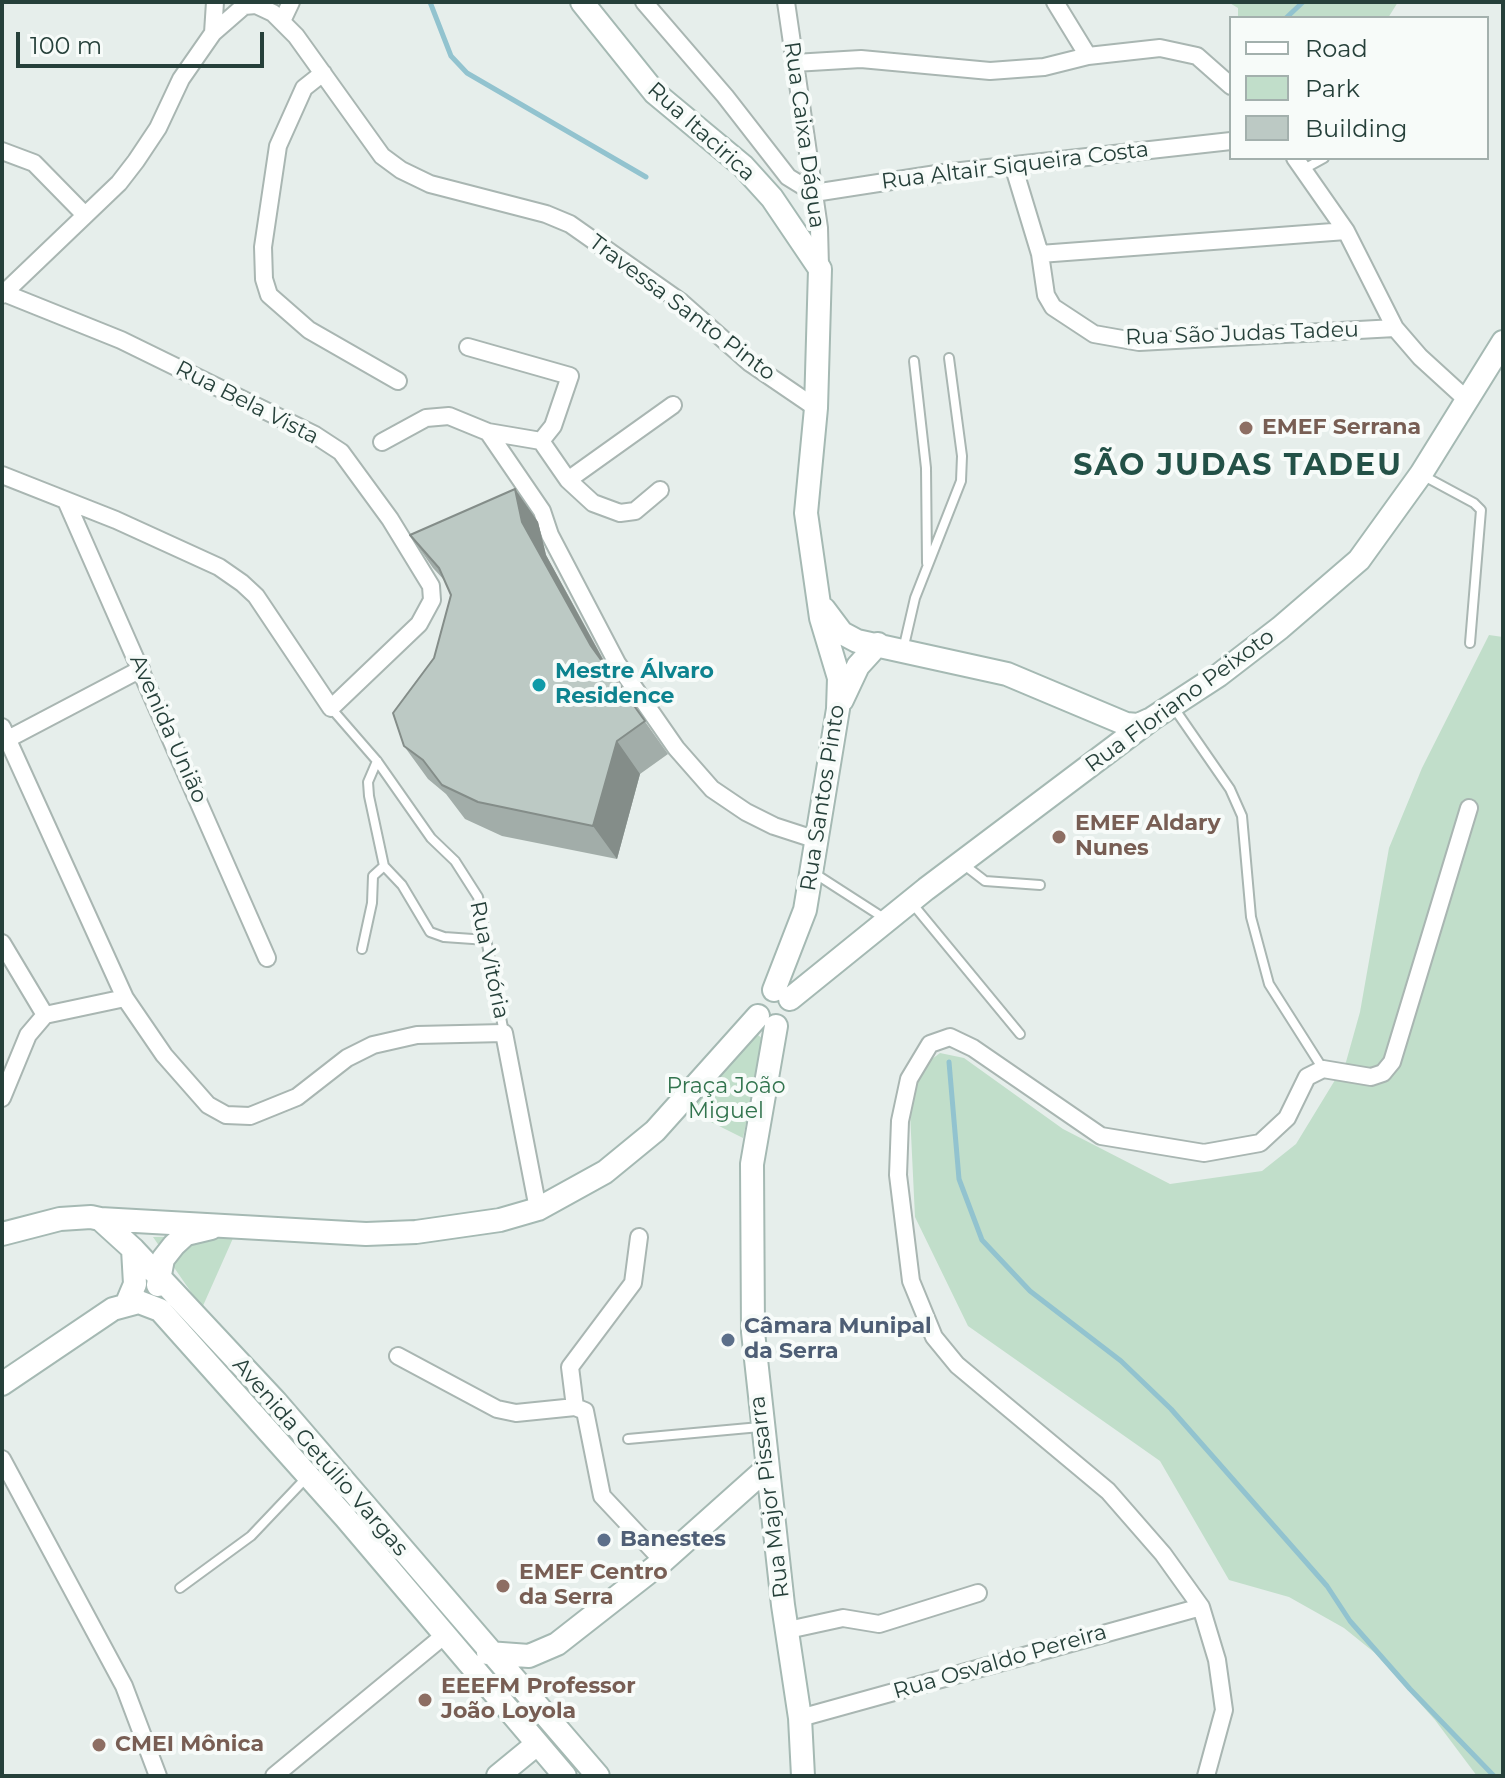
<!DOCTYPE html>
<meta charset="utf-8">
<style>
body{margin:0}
#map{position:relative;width:1505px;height:1778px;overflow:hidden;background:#e6eeeb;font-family:Montserrat,sans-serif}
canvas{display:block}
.frame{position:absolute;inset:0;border:4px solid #26403a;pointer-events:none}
.legend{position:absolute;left:1229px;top:16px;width:260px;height:144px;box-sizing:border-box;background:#f7fbf9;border:2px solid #a3b0ad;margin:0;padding:10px 14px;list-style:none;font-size:24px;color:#26403a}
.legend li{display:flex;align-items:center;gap:16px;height:40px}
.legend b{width:40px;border:2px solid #a3b0ad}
.scale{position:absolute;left:16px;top:32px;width:248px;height:36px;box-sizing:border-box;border:4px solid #26403a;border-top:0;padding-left:10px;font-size:24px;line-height:28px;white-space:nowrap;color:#26403a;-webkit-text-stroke:6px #f7fbf9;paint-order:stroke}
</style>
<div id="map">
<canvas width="1505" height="1778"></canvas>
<div class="frame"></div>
<ul class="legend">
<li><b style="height:10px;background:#fff"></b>Road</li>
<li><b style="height:22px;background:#c1deca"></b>Park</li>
<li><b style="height:22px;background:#bcc9c4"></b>Building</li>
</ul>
<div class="scale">100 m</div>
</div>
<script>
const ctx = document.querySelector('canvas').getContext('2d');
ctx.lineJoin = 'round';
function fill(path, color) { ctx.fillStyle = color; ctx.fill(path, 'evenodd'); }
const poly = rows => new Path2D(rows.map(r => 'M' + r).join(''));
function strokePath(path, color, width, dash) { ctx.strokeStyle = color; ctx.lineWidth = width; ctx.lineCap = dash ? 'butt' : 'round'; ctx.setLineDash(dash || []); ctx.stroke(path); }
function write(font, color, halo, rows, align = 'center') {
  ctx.font = font + ' Montserrat,sans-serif'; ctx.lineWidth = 8; ctx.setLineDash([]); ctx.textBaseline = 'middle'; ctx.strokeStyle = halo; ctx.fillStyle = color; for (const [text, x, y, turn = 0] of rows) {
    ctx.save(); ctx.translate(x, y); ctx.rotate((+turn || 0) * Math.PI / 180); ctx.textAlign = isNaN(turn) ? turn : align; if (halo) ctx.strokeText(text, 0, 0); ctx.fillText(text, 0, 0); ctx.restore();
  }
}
const green = poly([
 [1228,2,1398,2,1388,18,1238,18,1238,8],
 [1489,635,1503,637,1503,1776,1477,1776,1435,1720,1375,1653,1344,1628,1289,1597,1229,1580,1160,1461,968,1326,915,1217,909,1092,920,1068,940,1053,964,1058,1063,1129,1170,1184,1262,1171,1296,1144,1346,1062,1360,1012,1389,848,1422,768],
 [749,1028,763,1039,743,1138,687,1110],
 [234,1236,202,1308,153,1237]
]);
const stream = poly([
 [430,2,451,56,467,73,646,177],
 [1286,18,1303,2],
 [949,1062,959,1179,982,1240,1030,1291,1121,1361,1171,1409,1327,1586,1350,1621,1410,1689,1494,1776]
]);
const lane = poly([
 [1304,169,1324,158],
 [914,361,926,468,927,563],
 [1422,475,1474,503,1481,510,1470,643],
 [903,650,915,598,961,481,962,456,949,358],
 [331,708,377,761,431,838,455,861,478,897,504,1033],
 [1174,708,1230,789,1242,816,1251,917,1269,984,1323,1069],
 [377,761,368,782,369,796,384,866,402,885,430,932,444,937,487,940],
 [963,864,985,881,1040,885],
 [814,873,887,920],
 [911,902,1020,1034],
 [362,949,372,903,373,876,384,866],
 [628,1439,760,1427],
 [180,1588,251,1536,307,1477]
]);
const street = poly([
 [644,2,725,96,788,177,814,193,943,173,1231,141],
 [786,2,819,228,820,267],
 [1055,2,1088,56],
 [282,21,291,2],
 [213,33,244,6,256,5,273,13,296,36,382,156,401,170,430,184,546,214,570,224,681,302,750,363,816,408],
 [794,63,861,59,990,71,1044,67,1088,56,1160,48,1197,56,1231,86],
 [323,73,304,88,278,146,263,247,264,279,269,295,309,330,398,381],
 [2,151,34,163,85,215],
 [1295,158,1346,231,1395,328,1420,357,1466,399],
 [1013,165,1040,254,1046,295,1053,307,1094,334,1139,342,1395,328],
 [1040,254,1346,231],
 [2,295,119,183,136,161,158,128,181,79,213,33,215,2],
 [468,347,570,376,553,426,541,441],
 [488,432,542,511,550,535,617,663,676,748,712,789,746,812,774,826,817,840],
 [382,442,426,418,449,416,488,432,541,441,568,480,593,503,620,513,635,511,660,490],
 [2,475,116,520,219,567,242,583,256,596,331,708,419,624,432,600,431,586,390,519,341,452,315,435,121,340,4,293],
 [568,480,673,405],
 [67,503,267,958],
 [2,727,125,998,164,1055,208,1105,226,1115,250,1116,297,1097,347,1058,373,1045,417,1035,504,1033,538,1209],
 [8,739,141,669],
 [2,943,45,1015,28,1035,2,1098],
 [45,1015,125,998],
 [398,1356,497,1409,516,1413,575,1407,585,1411,602,1496,663,1561],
 [575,1407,570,1367,633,1283,639,1237],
 [2,1459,124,1686,158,1776],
 [788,1630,843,1618,879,1624,978,1593],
 [800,1718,1201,1607],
 [274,1776,446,1634],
 [1206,1776,1224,1710,1217,1660,1201,1607,1163,1554,1108,1491,957,1365,934,1337,911,1281,898,1175,900,1121,909,1079,930,1044,950,1037,973,1048,1101,1136,1204,1153,1260,1143,1287,1118,1307,1077,1323,1069,1371,1077,1383,1073,1392,1062,1469,808]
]);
const secondary = poly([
 [582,2,655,93,743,166,772,198,820,269,816,408,806,513,821,618,839,678,838,709,805,910,774,990],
 [824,609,842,633,857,641,1007,674,1126,724,1138,725,1149,720],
 [842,700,858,666,878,644],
 [790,999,926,889,1153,718,1219,675,1280,628,1359,560,1421,474,1503,342],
 [776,1026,752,1164,753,1332,783,1605,800,1718,803,1776],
 [100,1219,366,1234,416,1232,500,1220,538,1209,605,1172,655,1131,758,1016],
 [2,1234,60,1219,91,1217,100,1219,133,1249,276,1402,598,1776],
 [158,1285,163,1259,174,1245,186,1234,211,1228],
 [127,1303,135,1284,133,1249],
 [2,1384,113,1309,139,1302,160,1310,345,1517,565,1776],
 [488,1653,529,1656,557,1644,663,1561,766,1469],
 [498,1776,537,1744]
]);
const wall = poly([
 [515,489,538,522,546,555,612,675,668,754,640,774,617,859,502,836,465,819,446,794,428,779,404,746,434,658,451,595,445,581,433,568,410,535]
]);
const shadedWall = poly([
 [515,489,538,522,546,555,614,680,591,646,522,522],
 [617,741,640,774,617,859,593,826]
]);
const building = poly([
 [515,489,522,522,591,646,645,721,617,741,593,826,478,802,442,785,423,760,404,746,393,713,434,658,451,595,439,568,410,535,515,489]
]);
const markers = [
 [1246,428,8,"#8d6e63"],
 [539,685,8,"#0f9aa8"],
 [1059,837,8,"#8d6e63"],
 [728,1340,8,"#5c6f8a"],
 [604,1540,8,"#5c6f8a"],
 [503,1586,8,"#8d6e63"],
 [425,1700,8,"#8d6e63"],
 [99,1745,8,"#8d6e63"]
];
const streetNames = [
 ["Rua Itacirica",701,132,42],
 ["Rua Caixa Dágua",804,135,82],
 ["Rua Altair Siqueira Costa",1015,166,-7],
 ["Travessa Santo Pinto",682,308,37],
 ["Rua São Judas Tadeu",1242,334,-2],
 ["Rua Bela Vista",247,403,27],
 ["Rua Floriano Peixoto",1180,701,-36],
 ["Avenida União",168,729,66],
 ["Rua Santos Pinto",823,798,-81],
 ["Rua Vitória",489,960,78],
 ["Avenida Getúlio Vargas",320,1457,49],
 ["Rua Major Pissarra",770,1497,-97],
 ["Rua Osvaldo Pereira",1000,1662,-16]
];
const educationNames = [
 ["EMEF Serrana",1262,428],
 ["EMEF Aldary",1075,824],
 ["Nunes",1075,849],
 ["EMEF Centro",519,1573],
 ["da Serra",519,1598],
 ["EEEFM Professor",441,1687],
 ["João Loyola",441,1712],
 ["CMEI Mônica",115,1745]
];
const cultureNames = [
 ["Mestre Álvaro",555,672],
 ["Residence",555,697]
];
const parkNames = [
 ["Praça João",726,1087],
 ["Miguel",726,1112]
];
const serviceNames = [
 ["Câmara Munipal",744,1327],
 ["da Serra",744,1352],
 ["Banestes",620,1540]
];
const districtNames = [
 ["SÃO JUDAS TADEU",1238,466]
];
fill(green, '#c1deca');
strokePath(stream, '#92c3cf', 5);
strokePath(lane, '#a9b6b2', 12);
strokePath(street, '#a9b6b2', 20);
strokePath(secondary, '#a5b9b3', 26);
strokePath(lane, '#fff', 8);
strokePath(street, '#fff', 16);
strokePath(secondary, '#fff', 22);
fill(wall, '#a2ada9');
fill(shadedWall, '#848d89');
fill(building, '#bcc9c4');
strokePath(building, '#848d89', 2);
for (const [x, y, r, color] of markers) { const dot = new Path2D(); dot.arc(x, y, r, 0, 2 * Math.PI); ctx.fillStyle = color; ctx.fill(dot); strokePath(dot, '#f7fbf9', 3); }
write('22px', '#26403a', '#f7fbf9', streetNames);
write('bold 22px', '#785e54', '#f7fbf9', educationNames, 'left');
write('bold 22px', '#0d838f', '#f7fbf9', cultureNames, 'left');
write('22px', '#32744e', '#f7fbf9', parkNames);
write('bold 22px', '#4e5e75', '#f7fbf9', serviceNames, 'left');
ctx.letterSpacing = '2px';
write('bold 30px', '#235147', '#f7fbf9', districtNames);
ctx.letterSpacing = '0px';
</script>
